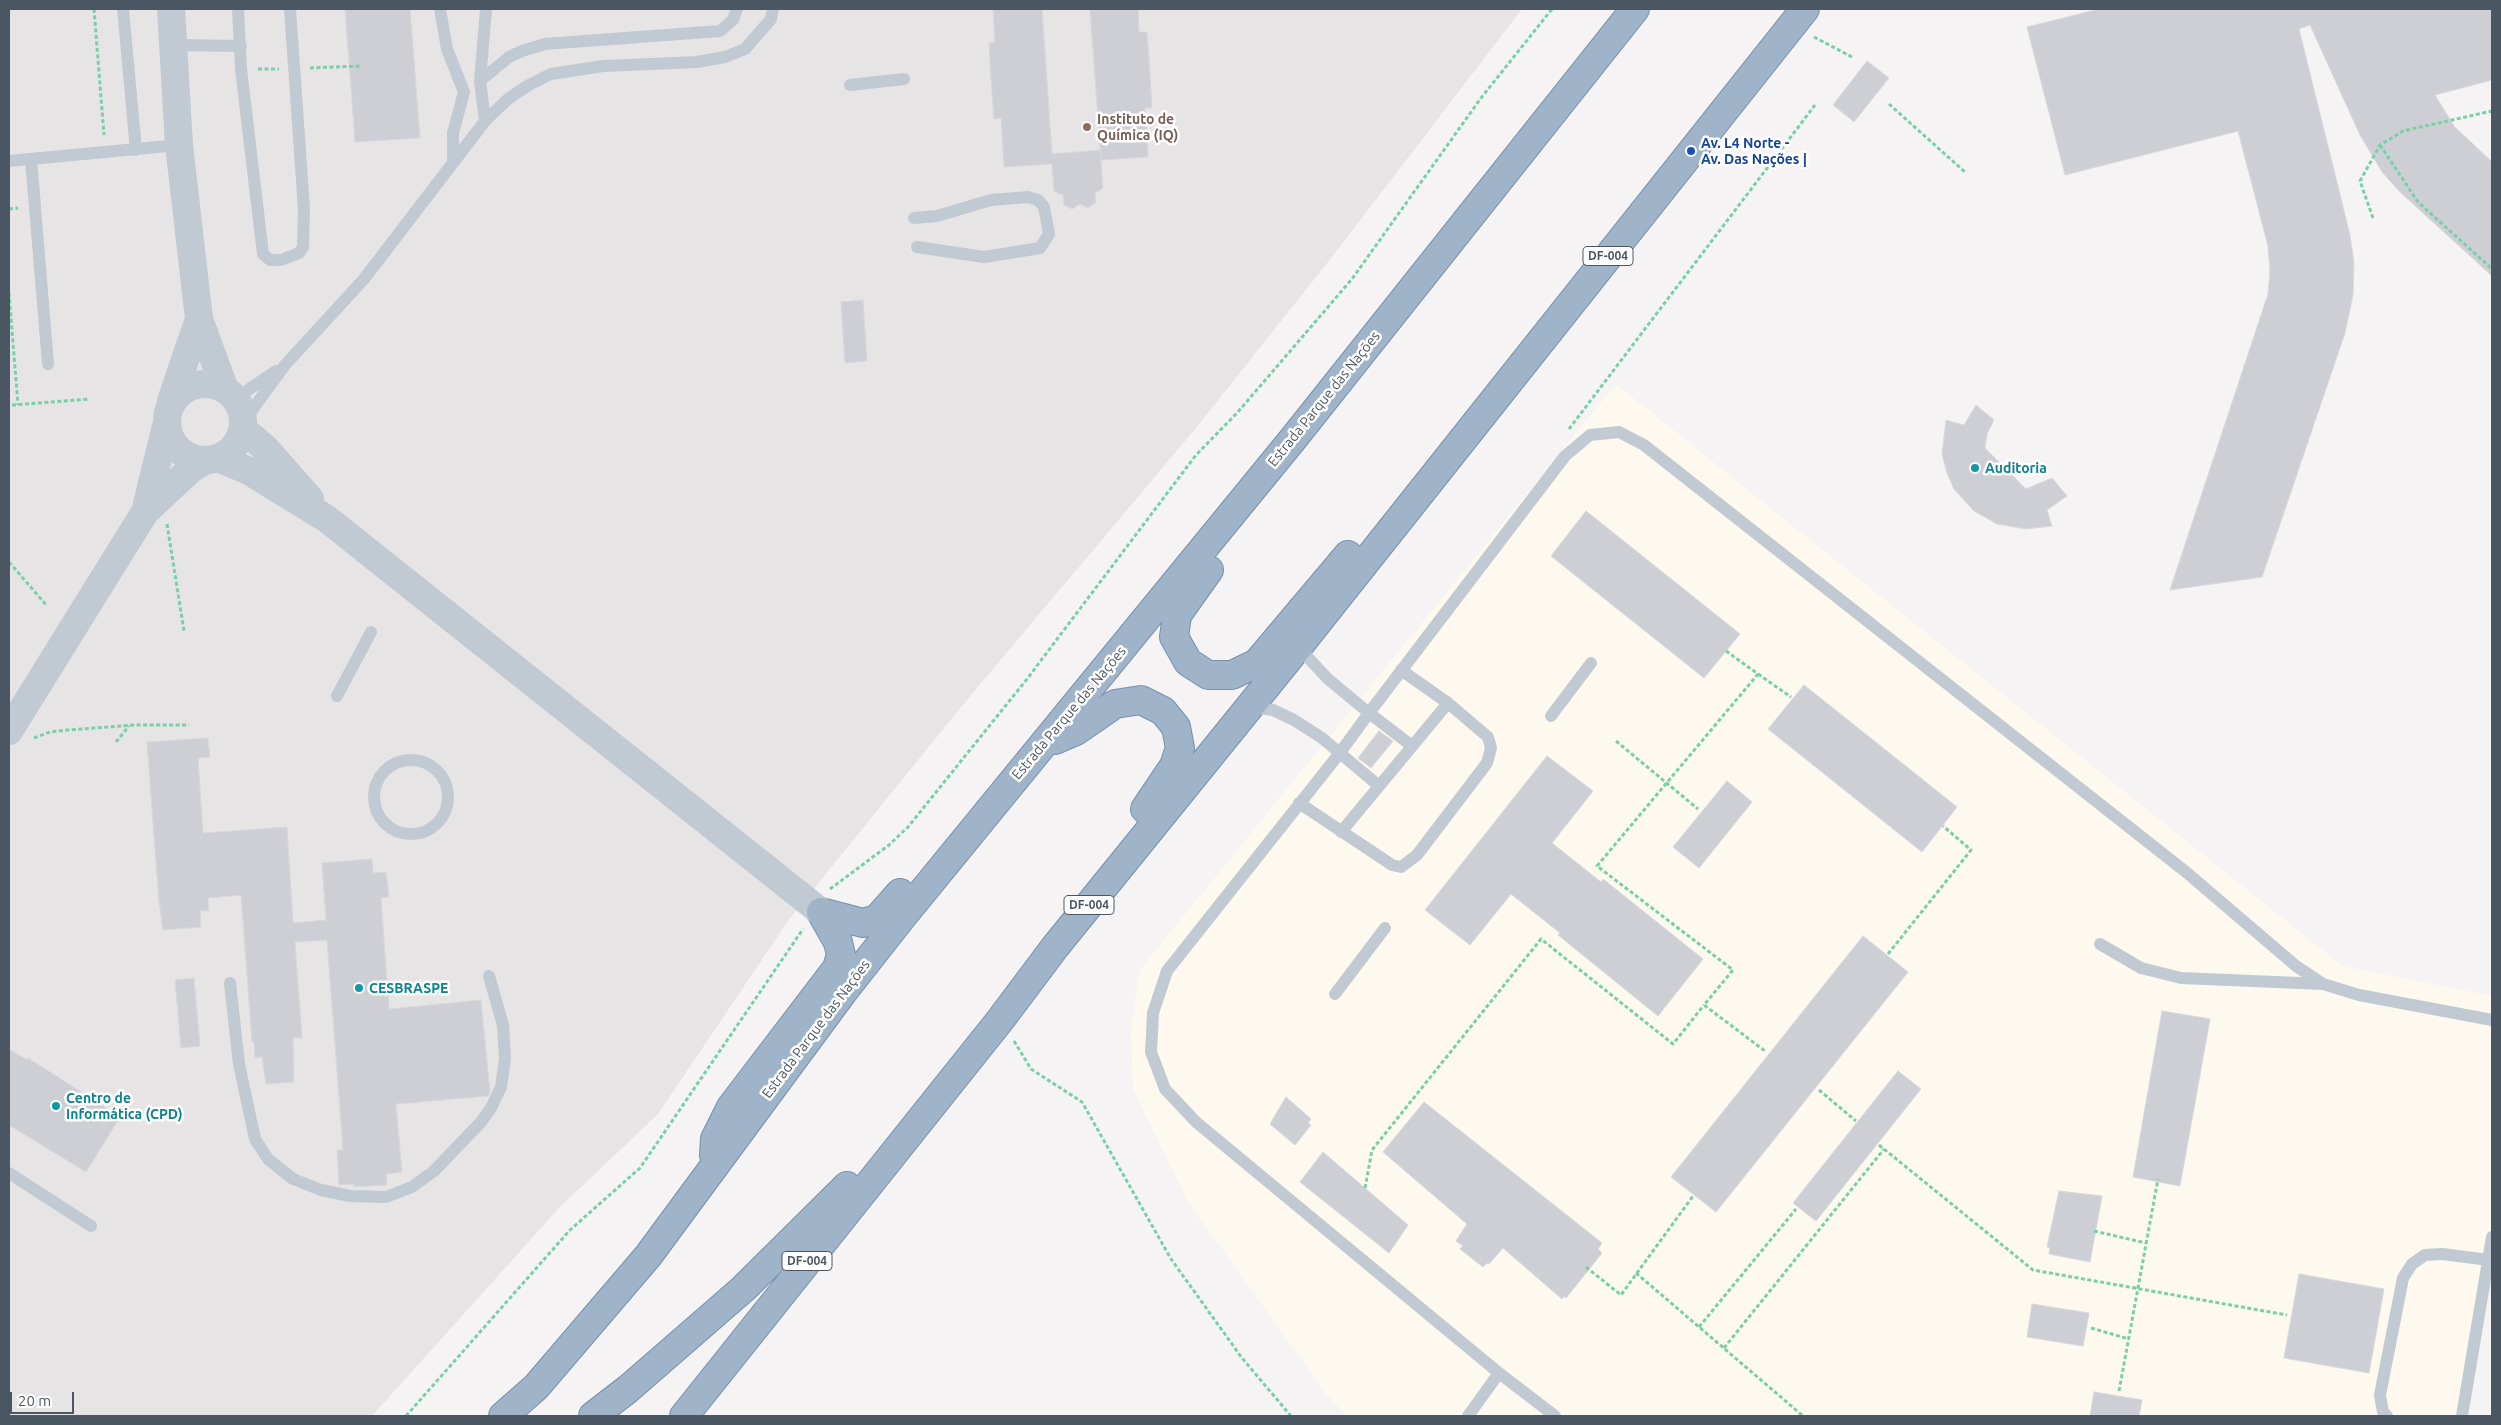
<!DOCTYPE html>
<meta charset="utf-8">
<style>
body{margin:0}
#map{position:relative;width:2501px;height:1425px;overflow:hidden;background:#f5f3f3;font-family:Ubuntu,sans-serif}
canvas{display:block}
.frame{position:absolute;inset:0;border:10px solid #4a5661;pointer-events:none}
.scale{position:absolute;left:10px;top:1392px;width:64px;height:22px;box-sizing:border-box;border:2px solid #4a5661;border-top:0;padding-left:6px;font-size:15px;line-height:18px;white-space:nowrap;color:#4a5661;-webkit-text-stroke:4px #fff;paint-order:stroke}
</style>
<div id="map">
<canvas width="2501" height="1425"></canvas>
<div class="frame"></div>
<div class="scale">20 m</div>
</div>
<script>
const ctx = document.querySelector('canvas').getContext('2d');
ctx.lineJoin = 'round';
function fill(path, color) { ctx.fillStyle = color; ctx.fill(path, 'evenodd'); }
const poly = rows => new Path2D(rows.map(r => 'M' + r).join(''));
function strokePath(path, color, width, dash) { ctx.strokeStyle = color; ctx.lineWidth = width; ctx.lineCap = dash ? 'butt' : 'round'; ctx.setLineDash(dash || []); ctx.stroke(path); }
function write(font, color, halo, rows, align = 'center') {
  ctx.font = font + ' Ubuntu,sans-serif'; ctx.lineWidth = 5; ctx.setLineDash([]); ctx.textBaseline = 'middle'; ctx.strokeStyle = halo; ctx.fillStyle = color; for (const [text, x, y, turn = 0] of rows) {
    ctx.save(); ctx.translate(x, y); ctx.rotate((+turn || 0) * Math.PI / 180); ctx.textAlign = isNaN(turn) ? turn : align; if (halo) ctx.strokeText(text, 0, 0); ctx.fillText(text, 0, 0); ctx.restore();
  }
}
const commercial = poly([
 [1616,384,2342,966,2492,996,2492,1276,2464,1416,1347,1416,1326,1394,1187,1200,1133,1089,1131,1031,1139,971]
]);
const education = poly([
 [9,9,1522,9,1335,253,1196,428,966,701,790,918,658,1114,560,1207,372,1416,9,1416]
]);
const building = poly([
 [345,9,410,9,420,138,355,142,345,9],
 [993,9,1042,9,1052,154,1100,150,1103,188,1095,193,1096,202,1088,208,1080,204,1072,209,1064,205,1063,195,1054,191,1052,164,1004,167,1001,118,994,119,991,80,989,43,995,42,993,9],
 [1090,9,1138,9,1139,32,1147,32,1150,75,1152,108,1145,108,1148,157,1101,160,1090,9],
 [2099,9,2492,9,2492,80,2435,95,2454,126,2492,162,2492,276,2401,193,2382,172,2360,135,2310,25,2299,29,2350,235,2354,263,2353,295,2345,333,2262,577,2170,590,2268,294,2270,270,2268,246,2238,131,2065,175,2027,27,2099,9],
 [1867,61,1889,78,1854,122,1833,105,1867,61],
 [863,300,867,361,845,363,841,302,863,300],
 [1976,405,1994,420,1987,434,1985,448,2026,489,2052,478,2067,496,2047,510,2052,526,2026,529,1997,524,1974,511,1954,489,1947,473,1942,454,1946,420,1964,425,1976,405],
 [1586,511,1740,634,1704,678,1551,556,1586,511],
 [1804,685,1957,807,1922,852,1768,729,1804,685],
 [1379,731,1393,741,1371,768,1358,758,1379,731],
 [208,738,210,757,198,758,203,833,287,827,293,923,326,920,322,863,372,859,373,873,386,872,389,897,381,898,389,1009,481,1000,490,1092,488,1096,396,1104,402,1172,386,1174,387,1185,354,1187,354,1184,339,1185,337,1150,343,1150,327,940,295,942,302,1038,293,1038,294,1082,266,1084,262,1057,255,1058,254,1042,252,1042,241,895,208,898,209,911,200,911,201,927,163,930,159,902,147,742,208,738],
 [1547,756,1593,791,1552,843,1601,882,1603,879,1703,959,1658,1016,1558,935,1560,933,1511,894,1470,945,1425,910,1547,756],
 [1727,781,1752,802,1699,868,1673,847,1727,781],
 [1863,936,1908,972,1716,1212,1671,1177,1863,936],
 [194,978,200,1046,181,1048,175,980,194,978],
 [2162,1011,2210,1019,2180,1186,2133,1177,2162,1011],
 [9,1049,27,1060,28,1058,120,1117,86,1172,9,1125,9,1049],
 [1898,1071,1921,1089,1816,1221,1793,1203,1898,1071],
 [1286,1097,1311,1119,1308,1123,1311,1125,1295,1145,1270,1124,1286,1097],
 [1424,1102,1602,1243,1598,1249,1602,1253,1566,1298,1564,1296,1562,1299,1503,1248,1489,1264,1487,1263,1483,1267,1460,1249,1463,1246,1456,1241,1467,1224,1383,1152,1424,1102],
 [1323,1152,1408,1225,1389,1253,1300,1182,1323,1152],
 [2059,1191,2102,1196,2090,1262,2049,1254,2050,1248,2047,1247,2059,1191],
 [2299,1274,2384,1289,2369,1373,2284,1358,2299,1274],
 [2032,1304,2089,1313,2083,1346,2027,1337,2032,1304],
 [2094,1392,2142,1400,2139,1416,2090,1416,2094,1392]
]);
const path = poly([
 [94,9,104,135],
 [1814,37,1854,58],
 [310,68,360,66],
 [258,69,279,69],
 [1889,104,1966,173],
 [2380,145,2418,202,2492,269],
 [9,209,18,208],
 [2373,218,2360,181,2380,145,2403,131,2492,111],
 [9,293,18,405],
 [12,405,89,399],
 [1569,429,1815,105],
 [167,524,184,631],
 [9,562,47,606],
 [1726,651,1758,674,1597,866,1733,970,1704,1005,1765,1051],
 [1758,674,1791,697],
 [34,738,50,732,68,730,134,725,189,725],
 [1616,741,1698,809],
 [116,742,129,726],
 [830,889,889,845,908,827,1027,679,1196,455,1237,413,1352,279,1481,98,1552,9],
 [1888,954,1971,850,1943,826],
 [1014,1041,1031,1069,1082,1102,1171,1259,1242,1358,1291,1416],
 [1819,1090,1856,1121],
 [1879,1145,2033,1270,2287,1315],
 [1365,1188,1372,1150,1541,939,1673,1044,1704,1005],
 [2094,1231,2146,1243],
 [1586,1267,1621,1295,1693,1196],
 [1636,1273,1803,1416],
 [1699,1327,1796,1209],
 [2091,1328,2129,1339],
 [1724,1348,1884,1149],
 [2119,1391,2158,1179],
 [406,1416,570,1230,640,1168,803,929]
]);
const service = poly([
 [123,9,136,150],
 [238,9,241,69,263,254,270,260,281,260,299,253,303,247,304,209,290,9],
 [440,9,447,49,464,92,453,133,453,163],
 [173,45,241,46],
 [480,81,486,9],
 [850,85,904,79],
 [485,121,480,81,509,57,522,51,545,44,720,31,733,20,737,9],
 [31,159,48,364],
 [9,161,179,145],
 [914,218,937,216,991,200,1028,197,1038,200,1044,207,1049,234,1040,248,984,257,917,247],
 [236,398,276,371],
 [244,421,285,365,364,279,485,121,508,99,527,86,551,74,603,66,697,62,725,57,745,49,771,19,773,9],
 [1298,647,1328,679,1369,713,1565,456,1590,435,1619,432,1644,445,2186,872,2296,966,2323,984,2359,995,2492,1020],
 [337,696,371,632],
 [1250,707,1273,710,1294,720,1322,738,1379,786],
 [1551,716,1591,663],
 [1412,746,1369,713,1339,754,1167,971,1153,1013,1151,1052,1165,1089,1196,1122,1499,1373,1555,1416],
 '374 797a37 37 0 1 1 74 0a37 37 0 1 1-74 0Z',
 [1299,803,1392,865,1401,867,1417,855,1487,763,1491,748,1488,737,1448,703,1401,670],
 [1341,832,1448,703],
 [2100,944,2141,968,2181,978,2323,984],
 [230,983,239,1064,255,1139,268,1159,293,1179,321,1190,350,1196,386,1197,412,1187,434,1171,481,1122,491,1108,501,1087,505,1059,503,1025,489,976],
 [1335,994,1385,928],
 [9,1173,91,1226],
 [1468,1416,1499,1373],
 [2387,1416,2383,1412,2380,1395,2403,1278,2412,1264,2425,1255,2442,1254,2489,1260],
 [2462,1416,2492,1237]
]);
const tertiary = poly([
 [171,9,179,145,199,319,224,387],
 '167 422a38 38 0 1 1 76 0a38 38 0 1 1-76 0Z',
 [171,401,199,319],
 [243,429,267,450,310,499],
 [218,458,249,471,327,519,821,912],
 [145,512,166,426],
 [9,731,145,512,191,469,206,460]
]);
const trunk = poly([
 [1209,570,1177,615,1174,637,1188,662,1208,675,1232,675,1257,663,1348,555],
 [1055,740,1076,731,1115,704,1141,700,1163,711,1176,727,1180,748,1174,766,1145,809],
 [821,912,863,923,877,919,900,893],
 [714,1155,715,1139,731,1107,837,968,841,955,838,942,821,912],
 [503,1416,536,1387,648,1256,843,992,902,917,1293,439,1635,9],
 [593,1416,628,1389,743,1289,847,1186],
 [684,1416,1001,1019,1055,947,1298,647,1805,9]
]);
const markers = [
 [1087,127,5,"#8d6e63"],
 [1691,151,5,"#1a4fb4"],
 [1975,468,5,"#0f9aa8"],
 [359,988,5,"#0f9aa8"],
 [56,1106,5,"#0f9aa8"]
];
const shields = [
 [1608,256,50],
 [1089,905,50],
 [807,1261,50]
];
const shieldNames = [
 ["DF-004",1608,256],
 ["DF-004",1089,905],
 ["DF-004",807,1261]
];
const educationNames = [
 ["Instituto de",1097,119],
 ["Química (IQ)",1097,135]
];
const transitNames = [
 ["Av. L4 Norte -",1701,143],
 ["Av. Das Nações |",1701,159]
];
const streetNames = [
 ["Estrada Parque das Nações",1324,399,-51],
 ["Estrada Parque das Nações",1069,713,-50],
 ["Estrada Parque das Nações",816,1029,-53]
];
const cultureNames = [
 ["Auditoria",1985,468],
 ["CESBRASPE",369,988],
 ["Centro de",66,1098],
 ["Informática (CPD)",66,1114]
];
fill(commercial, '#fdf9ef');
fill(education, '#e6e4e5');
fill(building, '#cdcfd5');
strokePath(building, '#d7d9de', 1);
strokePath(trunk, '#7690ad', 30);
strokePath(path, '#7ad0a6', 3, [4, 2.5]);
strokePath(service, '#c1cad2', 12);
strokePath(tertiary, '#c1cad2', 28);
strokePath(trunk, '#9fb4c9', 28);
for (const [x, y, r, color] of markers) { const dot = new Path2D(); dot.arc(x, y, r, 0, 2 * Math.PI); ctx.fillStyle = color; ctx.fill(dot); strokePath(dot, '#fff', 2); }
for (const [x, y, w] of shields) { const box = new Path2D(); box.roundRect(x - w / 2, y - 9.5, w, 19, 4); ctx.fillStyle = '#fff'; ctx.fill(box); strokePath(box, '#4a5661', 1); }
write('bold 12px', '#4a5661', null, shieldNames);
write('bold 14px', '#785e54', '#fff', educationNames, 'left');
write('bold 14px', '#164399', '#fff', transitNames, 'left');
write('14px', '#4a5661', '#fff', streetNames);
write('bold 14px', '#0d838f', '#fff', cultureNames, 'left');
</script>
